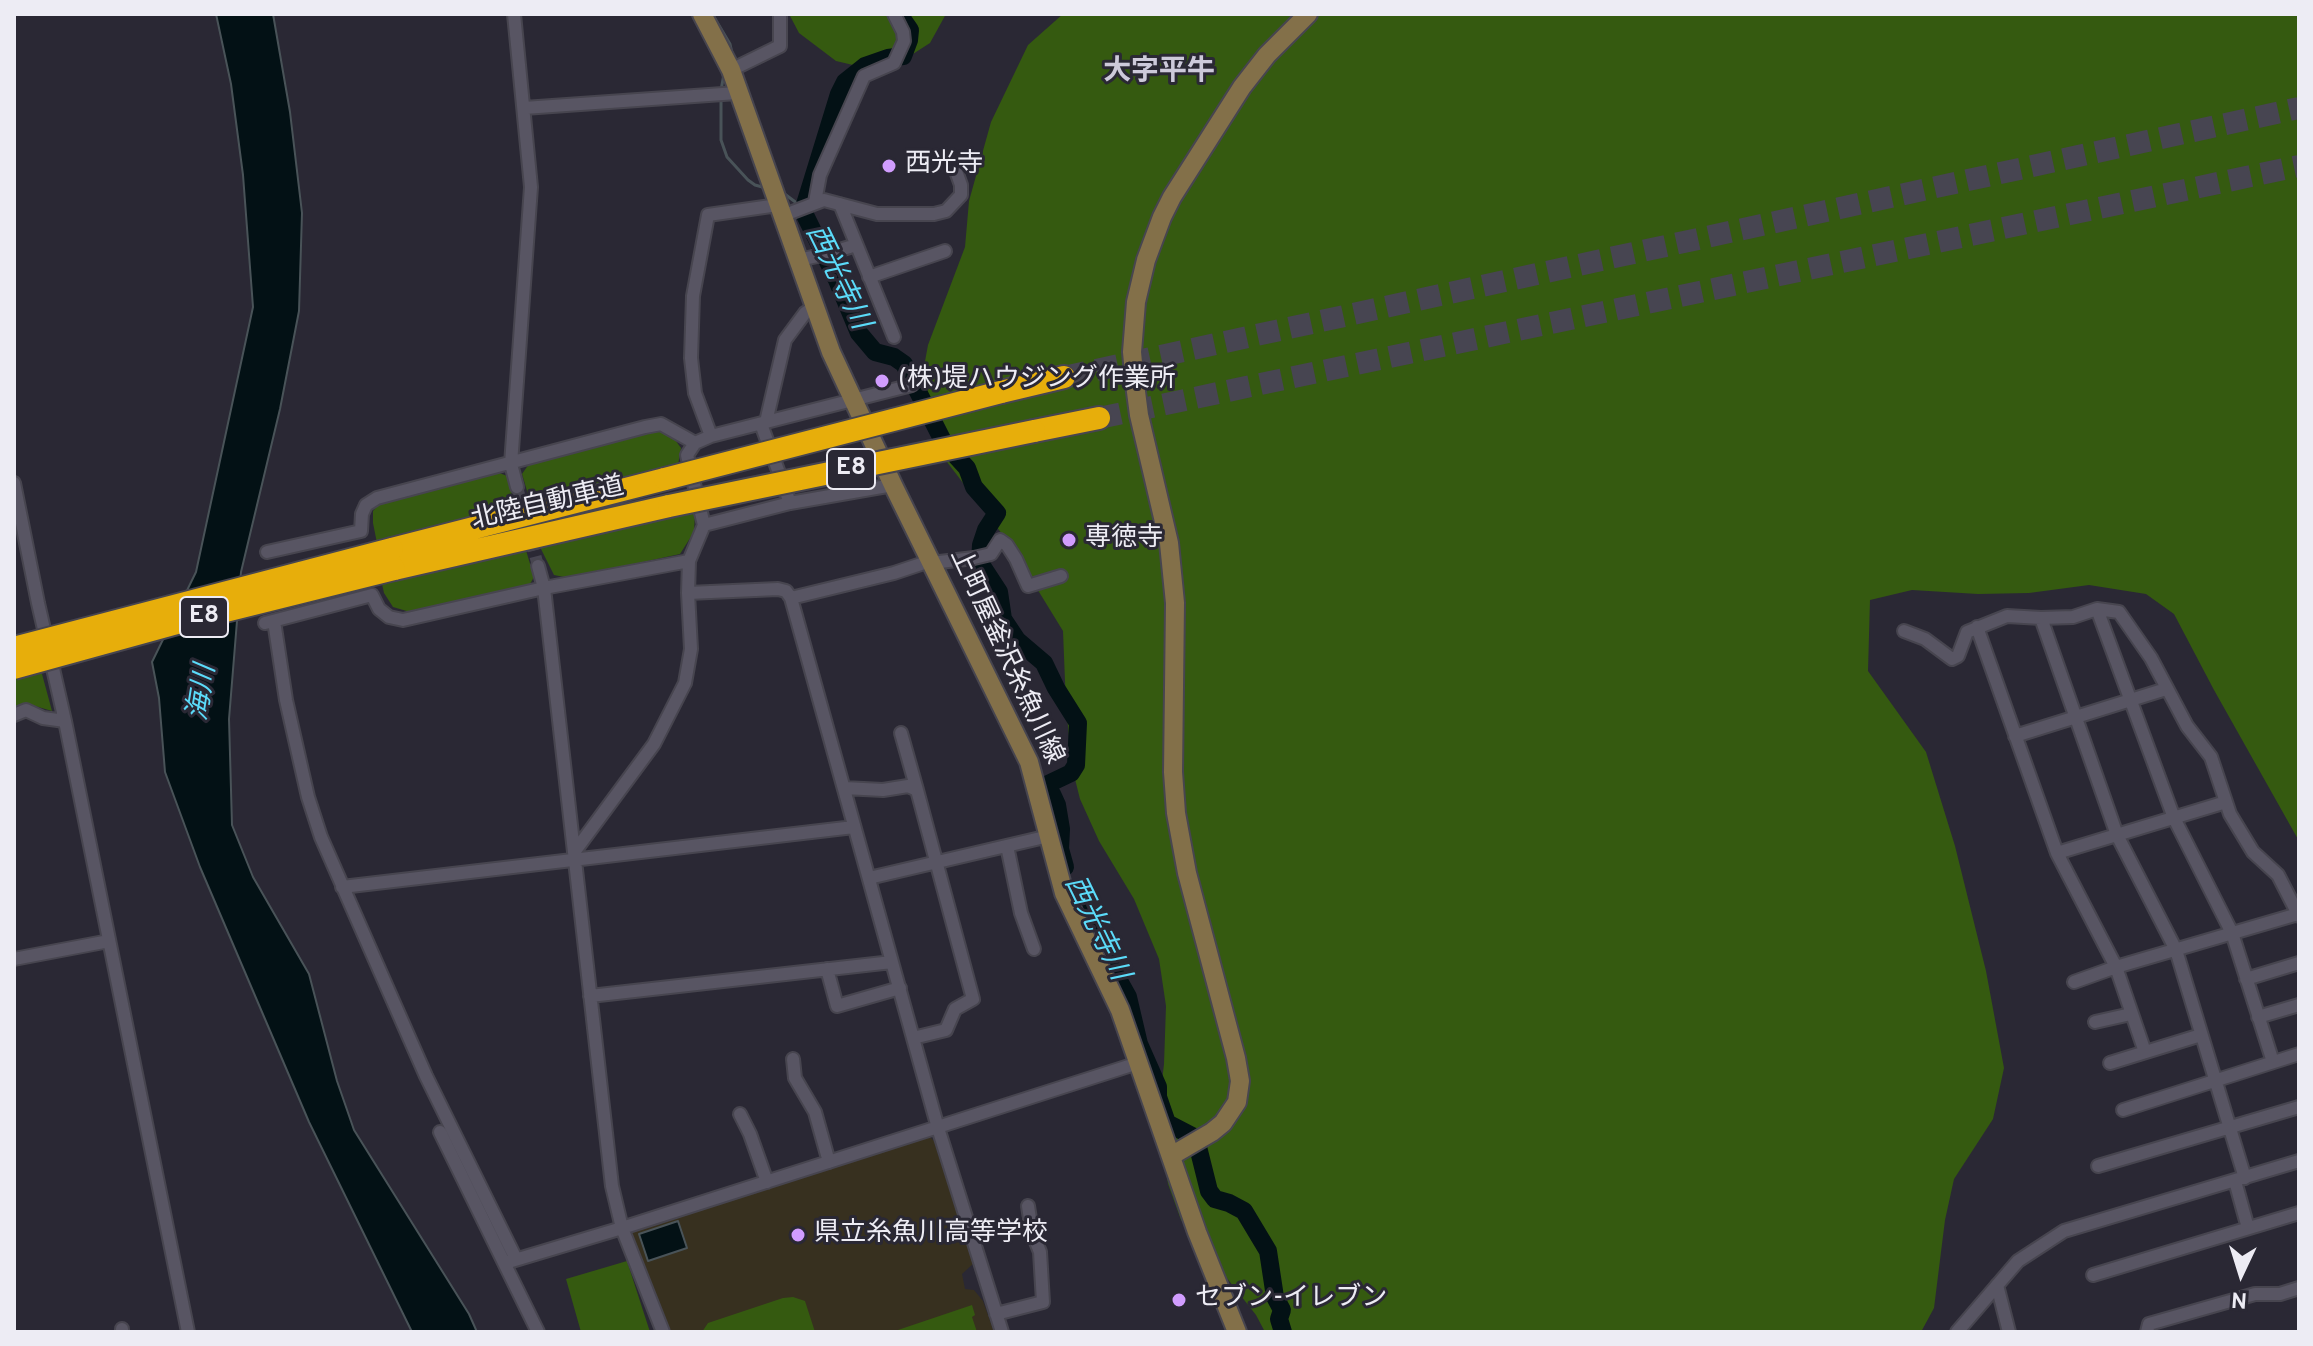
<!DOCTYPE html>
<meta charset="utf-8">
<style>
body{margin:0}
#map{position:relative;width:2313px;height:1346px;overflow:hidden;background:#2a2834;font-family:Overpass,sans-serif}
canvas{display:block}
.frame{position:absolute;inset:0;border:16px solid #edecf4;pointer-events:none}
.north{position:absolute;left:2201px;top:1234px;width:80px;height:80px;-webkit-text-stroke:6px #2a2834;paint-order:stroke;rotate:184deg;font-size:22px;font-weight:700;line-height:32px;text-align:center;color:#edecf4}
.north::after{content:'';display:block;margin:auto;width:28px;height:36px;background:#edecf4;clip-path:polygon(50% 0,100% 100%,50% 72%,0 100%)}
</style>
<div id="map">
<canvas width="2313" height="1346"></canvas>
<div class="frame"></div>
<div class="north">N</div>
</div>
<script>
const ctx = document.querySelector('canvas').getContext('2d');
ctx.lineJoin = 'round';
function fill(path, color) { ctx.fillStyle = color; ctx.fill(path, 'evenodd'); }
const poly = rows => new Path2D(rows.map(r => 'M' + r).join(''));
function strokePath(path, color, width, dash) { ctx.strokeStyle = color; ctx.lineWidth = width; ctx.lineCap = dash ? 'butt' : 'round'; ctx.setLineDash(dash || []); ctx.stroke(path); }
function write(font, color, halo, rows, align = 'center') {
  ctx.font = font + ' Overpass,"Noto Sans JP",sans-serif'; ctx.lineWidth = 6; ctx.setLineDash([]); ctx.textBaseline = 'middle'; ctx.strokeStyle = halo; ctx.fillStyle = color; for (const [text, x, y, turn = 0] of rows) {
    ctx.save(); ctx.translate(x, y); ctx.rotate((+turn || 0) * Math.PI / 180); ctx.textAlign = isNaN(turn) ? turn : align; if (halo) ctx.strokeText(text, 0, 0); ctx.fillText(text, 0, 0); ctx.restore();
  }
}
const education = poly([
 [928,1135,934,1141,938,1154,974,1263,962,1274,965,1289,974,1290,983,1301,994,1332,666,1332,633,1248,631,1229]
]);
const green = poly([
 [789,14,946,14,930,43,902,61,870,69,836,61,799,33],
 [1063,14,2299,14,2299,841,2214,690,2174,614,2146,594,2089,585,2029,593,1978,594,1912,590,1870,600,1868,671,1926,752,1955,846,1986,971,2004,1068,1993,1119,1954,1179,1945,1220,1934,1308,1921,1332,1265,1332,1256,1315,1181,1220,1168,1184,1158,1115,1164,1064,1166,1006,1159,959,1134,899,1099,841,1080,799,1072,767,1066,706,1063,631,1009,543,947,462,927,423,921,383,928,345,965,247,969,201,991,122,1028,45],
 [660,429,673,437,681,448,678,465,530,501,522,474,529,464],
 [497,472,507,476,515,505,377,543,373,523,373,511,380,503],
 [689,510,695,513,694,532,680,554,569,578,554,575,538,543],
 [525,547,534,577,530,584,410,612,393,607,384,593,382,584,427,569],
 [27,672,42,674,52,711,28,704,14,707,14,676],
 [627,1261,650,1332,581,1332,566,1279],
 [793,1297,805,1301,815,1332,702,1332,708,1323,783,1298],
 [972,1305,975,1315,972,1317,977,1332,892,1332]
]);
const water = poly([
 [216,14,273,14,290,112,302,213,299,311,280,409,241,572,229,719,232,825,253,877,309,974,337,1081,354,1130,469,1314,477,1332,412,1332,309,1122,200,867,165,772,159,698,152,662,196,572,253,307,243,175,231,84,216,14],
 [678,1221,687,1248,648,1261,639,1234,678,1221]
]);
const stream = poly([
 [714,17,730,44,732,53],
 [721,90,724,74],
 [721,98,721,140,727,157,748,180,755,185,766,188],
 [782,192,798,204]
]);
const river = poly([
 [899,14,910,30,909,40,903,56,888,58,865,66,845,82,839,94,803,211,837,280,859,333,875,352,894,357,904,364,944,443,967,468,974,487,997,513,986,530,981,545,980,563,999,592,1003,619,1017,640,1044,663,1056,688,1078,723,1076,765,1071,773,1048,784,1046,788,1052,794,1057,805,1061,829,1060,849,1065,867],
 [1077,906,1082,919,1094,929,1109,963,1128,997,1139,1044,1158,1087,1158,1097,1167,1123,1192,1136,1198,1147,1209,1191,1215,1199,1229,1203,1244,1211,1268,1251,1275,1297,1282,1310,1279,1319,1283,1332]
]);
const streetTunnel = poly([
 [517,487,538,566]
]);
const highwayTunnel = poly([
 [1064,377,2299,108],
 [1099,418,2299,166]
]);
const street = poly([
 [514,14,531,187,511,464,517,487],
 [731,70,780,46,780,14],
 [524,108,737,93],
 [815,202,820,175,864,76,894,63,904,41,903,32,894,14],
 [840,204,894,337],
 [778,205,708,215,693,296,691,358,695,393,711,436,912,385],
 [782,216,824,200,877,214,934,214,946,211,961,195,961,185,957,174],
 [798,260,827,254,856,245],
 [869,277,945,251],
 [766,422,785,340,805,313,814,307],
 [761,424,790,503,704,525,689,561,688,593,778,589,786,591,791,598,938,1128,1002,1332],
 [14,483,38,603,65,721,188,1332],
 [790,503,893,485],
 [704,525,687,455,695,443,711,436],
 [267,552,361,531,362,514,366,505,377,498,645,427,661,424,695,443],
 [931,563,974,558,991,554,1000,540,1007,545,1016,559,1028,586,1061,576],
 [538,566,544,588,612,1186,622,1228,663,1332],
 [791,598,894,573,930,561],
 [2097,609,2174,818,2232,933,2273,1062],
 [2041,618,2117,835,2176,950,2245,1178],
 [274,621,286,700,308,797,321,837,426,1076,516,1259],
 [265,623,372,595,379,609,389,617,403,620,544,588,689,561],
 [1977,627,2057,853,2116,967,2145,1052],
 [1904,631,1925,639,1952,659,1958,656,1967,632,2007,616,2041,618,2073,617,2097,609,2119,612,2151,658,2187,726,2211,757,2230,814,2253,852,2278,875,2299,916],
 [14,715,26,710,43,718,65,721],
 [901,733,917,790],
 [2015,736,2166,689],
 [844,788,883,790,908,786,917,790,973,999,955,1009,946,1030,913,1038],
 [1007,846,1021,913,1034,949],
 [575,851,654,744,685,683,691,649,688,593],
 [2057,853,2226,802],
 [869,878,1049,836],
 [342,887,854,827],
 [14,959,109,941],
 [827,969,837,1006,900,988],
 [2246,979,2299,963],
 [2074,982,2116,967,2298,914],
 [590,996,892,962],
 [2258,1017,2299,1005],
 [2095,1022,2131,1014],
 [793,1059,795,1078,815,1112,829,1162],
 [2110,1063,2201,1035],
 [2123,1110,2299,1054],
 [740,1114,750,1134,767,1182],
 [440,1132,538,1332],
 [2098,1166,2299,1107],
 [2235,1181,2248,1228],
 [505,1263,622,1228,1138,1063],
 [2093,1275,2299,1213],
 [1997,1285,2009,1332],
 [996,1314,1043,1302,1040,1252,1032,1232,1028,1206],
 [122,1329,122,1332],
 [1957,1332,2018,1261,2064,1231,2299,1161],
 [2147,1332,2149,1324,2255,1294,2280,1294,2299,1288]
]);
const secondary = poly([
 [702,14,731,70,831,352,893,485,1029,762,1064,893,1120,1010,1197,1232,1237,1332],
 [1171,1156,1212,1132,1223,1123,1237,1102,1240,1081,1236,1058,1187,873,1176,813,1173,772,1175,603,1169,543,1139,415,1135,384,1132,352,1136,302,1146,260,1162,217,1172,197,1242,87,1267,55,1308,14]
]);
const highway = poly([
 [1001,392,1064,377],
 [1034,431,1099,418],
 [392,549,665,479],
 [394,569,669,506]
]);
const highwayBridge = poly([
 [665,479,1001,392],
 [669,506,1034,431],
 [14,648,392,549],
 [14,668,181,622,394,569]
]);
const markers = [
 [889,166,8,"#d19dfe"],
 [882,381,8,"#d19dfe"],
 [1069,540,8,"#d19dfe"],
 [798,1235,8,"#d19dfe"],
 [1179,1300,8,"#d19dfe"]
];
const shields = [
 [851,469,48],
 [204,617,48]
];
const shieldNames = [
 ["E8",851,469],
 ["E8",204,617]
];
const poiNames = [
 ["西光寺",905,166],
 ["(株)堤ハウジング作業所",898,381],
 ["専徳寺",1085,540],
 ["県立糸魚川高等学校",814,1235],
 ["セブン-イレブン",1195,1300]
];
const streetNames = [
 ["北陸自動車道",548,505,-13],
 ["上町屋釜沢糸魚川線",1005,657,65]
];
const neighbourhoodNames = [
 ["大字平牛",1159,73]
];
const waterNames = [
 ["西光寺川",836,278,64],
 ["海川",204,693,-81],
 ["西光寺川",1095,929,64]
];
fill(education, '#37301f');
fill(green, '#355a10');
fill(water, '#031115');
strokePath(water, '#495358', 2);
strokePath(stream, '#495358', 3);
strokePath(river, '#031115', 18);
strokePath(streetTunnel, '#474551', 12, [12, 6]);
strokePath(highwayTunnel, '#474551', 22, [22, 11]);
strokePath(street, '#47454f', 16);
strokePath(secondary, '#47454f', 22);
strokePath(highway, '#47454f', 26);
strokePath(street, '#585563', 12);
strokePath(secondary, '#837049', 18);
strokePath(highway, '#e7ae0b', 22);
strokePath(highwayBridge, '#47454f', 26, []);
strokePath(highwayBridge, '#e7ae0b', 22);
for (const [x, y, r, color] of markers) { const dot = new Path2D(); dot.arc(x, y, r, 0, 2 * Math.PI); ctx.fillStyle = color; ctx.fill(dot); strokePath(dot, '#2a2834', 3); }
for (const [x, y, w] of shields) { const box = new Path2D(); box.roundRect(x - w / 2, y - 20, w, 40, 6); ctx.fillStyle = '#2a2834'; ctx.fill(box); strokePath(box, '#edecf4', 2); }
write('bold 24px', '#edecf4', null, shieldNames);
write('26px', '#edecf4', '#2a2834', poiNames, 'left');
write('26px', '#edecf4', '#2a2834', streetNames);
write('bold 28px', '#cdcada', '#2a2834', neighbourhoodNames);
write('italic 28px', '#5bdbf9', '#2a2834', waterNames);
</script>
